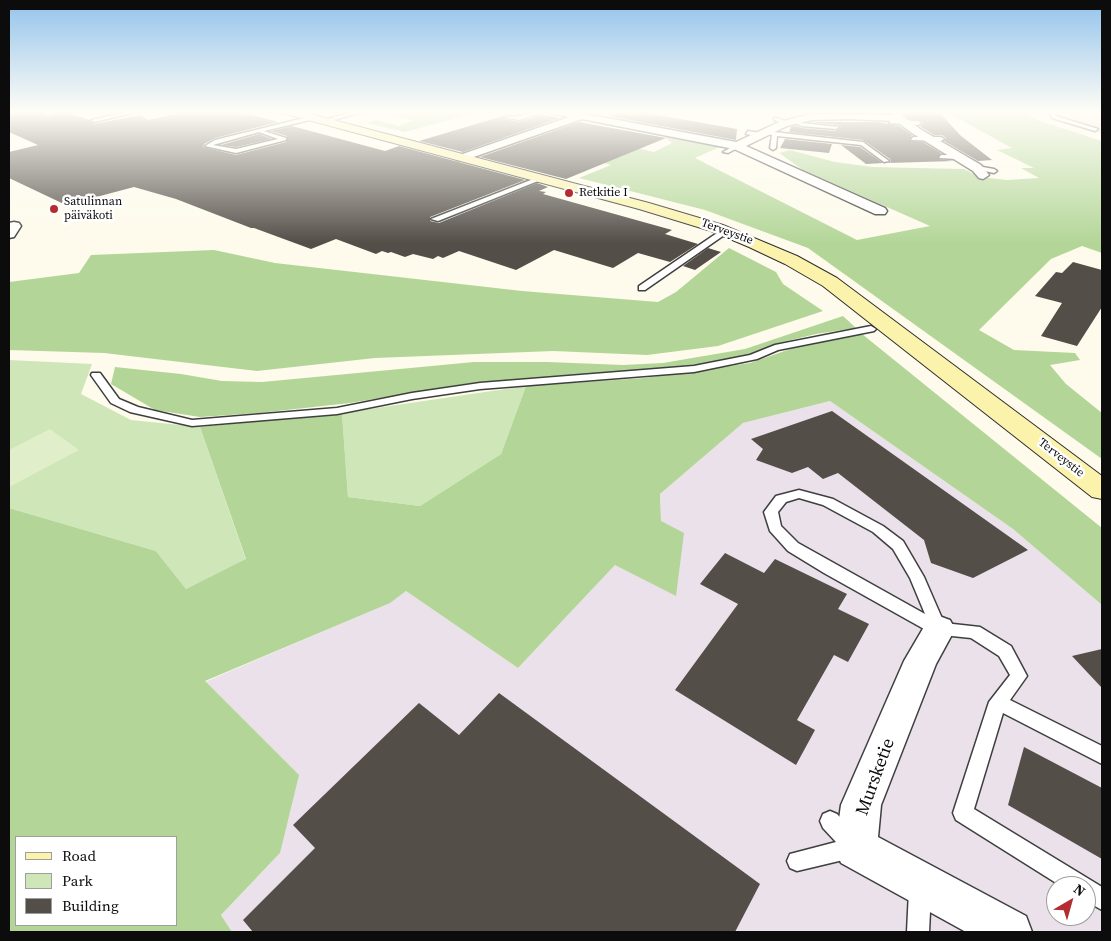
<!DOCTYPE html>
<meta charset="utf-8">
<style>
body{margin:0}
#map{position:relative;width:1111px;height:941px;overflow:hidden;background:#fefbec;font-family:"Source Serif 4",serif}
canvas{display:block}
.frame{position:absolute;inset:0;border:10px solid #0c0c0c;pointer-events:none}
.legend{position:absolute;left:15px;top:836px;width:162px;height:90px;box-sizing:border-box;background:#fff;border:1px solid #9e9e9e;margin:0;padding:6px 9px;list-style:none;font-size:15px;color:#0c0c0c}
.legend li{display:flex;align-items:center;gap:10px;height:25px}
.legend b{width:25px;border:1px solid #9e9e9e}
.north{position:absolute;left:1046px;top:876px;width:50px;height:50px;box-sizing:border-box;background:#fff;border:1px solid #9e9e9e;border-radius:50%;rotate:38deg;font-size:14px;font-weight:700;line-height:20px;text-align:center;color:#0c0c0c}
.north::after{content:'';display:block;margin:auto;width:18px;height:22px;background:#b42c30;clip-path:polygon(50% 0,100% 100%,50% 72%,0 100%)}
</style>
<div id="map">
<canvas width="1111" height="941"></canvas>
<div class="frame"></div>
<ul class="legend">
<li><b style="height:6px;background:#fbf3ab"></b>Road</li>
<li><b style="height:14px;background:#cfe6b8"></b>Park</li>
<li><b style="height:14px;background:#544e49"></b>Building</li>
</ul>
<div class="north">N</div>
</div>
<script>
const ctx = document.querySelector('canvas').getContext('2d');
ctx.lineJoin = 'round';
function fill(path, color) { ctx.fillStyle = color; ctx.fill(path, 'evenodd'); }
const poly = rows => new Path2D(rows.map(r => 'M' + r).join(''));
function strokePath(path, color, width, dash) { ctx.strokeStyle = color; ctx.lineWidth = width; ctx.lineCap = dash ? 'butt' : 'round'; ctx.setLineDash(dash || []); ctx.stroke(path); }
function write(font, color, halo, rows, align = 'center') {
  ctx.font = font + ' "Source Serif 4",serif'; ctx.lineWidth = 5; ctx.setLineDash([]); ctx.textBaseline = 'middle'; ctx.strokeStyle = halo; ctx.fillStyle = color; for (const [text, x, y, turn = 0] of rows) {
    ctx.save(); ctx.translate(x, y); ctx.rotate((+turn || 0) * Math.PI / 180); ctx.textAlign = isNaN(turn) ? turn : align; if (halo) ctx.strokeText(text, 0, 0); ctx.fillText(text, 0, 0); ctx.restore();
  }
}
const industrial = poly([
 [1032,111,1102,111,1102,134,1043,115],
 [830,401,1013,529,1102,605,1102,932,232,932,221,915,280,853,205,682,389,603,406,591,518,668,615,565,661,521,660,494,743,423],
 [1056,886,1086,886,1086,916,1056,916]
]);
const green = poly([
 [9,360,92,364,81,394,131,420,200,427,246,560,186,589,156,551,9,508],
 [526,386,501,454,420,506,348,497,342,413]
]);
const forest = poly([
 [409,111,483,111,405,132,366,123,377,120,399,126,414,120,392,116],
 [945,111,1018,111,1040,121,1102,141,1102,253,1082,246,1051,259,979,330,1014,350,1075,353,1080,360,1050,365,1066,384,1102,413,1102,459,808,248,705,210,579,178,611,165,604,163,636,148,654,152,672,143,661,134,722,146,695,158,857,240,930,226,803,170,779,153,790,150,835,162,873,167,964,169,980,177,1007,180,1039,178,1021,168,1034,168,997,150,1012,148],
 [729,248,776,272,783,284,823,311,718,346,647,355,553,351,375,358,257,371,104,353,9,350,9,282,79,273,91,255,214,250,275,263,522,291,658,302,676,292],
 [843,316,856,328,816,334,775,344,748,355,695,365,575,377,471,383,350,403,259,413,200,417,155,410,111,384,115,367,181,374,222,381,262,382,474,362,548,362,623,365,663,363,745,349],
 [862,334,1102,528,1102,605,1013,529,830,401,743,423,660,494,661,521,684,533,676,596,615,565,518,668,406,591,390,603,205,681,299,775,280,853,221,915,232,932,9,932,9,508,156,551,186,589,246,559,200,427,342,413,348,497,420,506,501,454,526,386,644,378,750,363,805,344],
 [16,837,176,837,176,925,16,925]
]);
const pitch = poly([
 [50,429,79,450,9,487,9,450]
]);
const building = poly([
 [9,111,39,111,48,117,54,115,51,111,64,111,89,120,94,124,141,115,148,120,190,111,224,111,252,115,278,122,215,138,204,144,203,147,236,155,286,142,287,136,271,131,292,126,385,151,399,146,525,180,430,217,430,221,439,223,537,183,548,187,539,191,546,192,543,194,672,230,665,234,698,244,670,262,638,253,613,268,554,250,516,270,459,251,443,258,438,256,433,259,413,254,405,257,391,252,388,253,382,251,376,254,336,239,311,249,254,228,251,228,176,199,134,187,66,205,9,178,9,152,38,145,9,132],
 [911,111,930,111,932,114,941,114,960,135,992,160,978,161,944,141,946,138,942,135,934,135,921,127,920,126,923,124,922,121,910,119,905,115,913,114],
 [641,112,737,129,736,140,608,116,618,113,632,115],
 [543,115,560,118,463,152,419,141,503,116,504,119,519,122],
 [579,122,666,138,566,179,480,157],
 [811,122,878,122,899,126,912,135,910,141,923,142,941,153,938,159,954,161,888,163,891,162,890,159,863,140,789,132,791,127,796,126,801,128,836,131,841,127,839,125],
 [259,134,272,139,236,147,221,145],
 [785,139,832,144,829,153,780,148],
 [841,145,860,147,883,163,866,164],
 [708,248,721,252,695,270,683,266],
 [1073,262,1102,270,1102,307,1077,346,1041,336,1062,303,1035,296,1056,272,1062,273],
 [832,411,1028,550,973,578,931,563,924,540,838,473,823,479,808,467,792,473,756,460,763,449,751,439],
 [725,553,764,573,775,559,847,594,838,609,869,624,848,662,834,655,797,720,815,730,796,765,675,690,738,604,700,584],
 [1102,649,1102,688,1072,656],
 [499,693,760,884,735,932,253,932,243,920,315,848,293,825,419,703,459,735],
 [1024,747,1102,788,1102,859,1008,805]
]);
const lane = poly([
 [41,111,47,111,52,114,48,115,41,111],
 [131,111,141,111,94,122,91,120,131,111],
 [357,111,365,111,323,123,320,121,357,111],
 [540,111,548,111,519,120,504,117,519,116,540,111],
 [897,112,909,112,911,113,895,114,897,112],
 [1050,113,1054,113,1056,116,1098,129,1095,131,1052,118,1050,113],
 [312,116,314,119,264,131,286,138,286,140,236,153,205,146,215,140,312,116],
 [259,132,278,139,236,149,213,145,259,132],
 [774,118,778,118,789,123,784,124,774,120,774,118],
 [794,118,802,123,839,127,836,129,801,126,792,121,794,118],
 [891,120,918,121,921,123,918,125,889,123,891,120],
 [748,131,760,133,763,135,760,137,746,134,748,131],
 [765,131,863,142,889,161,884,162,861,145,777,136,776,148,773,150,770,148,772,135,765,133,765,131],
 [913,137,941,137,944,139,941,141,911,140,913,137],
 [737,144,739,147,728,153,723,152,737,144],
 [941,155,957,155,960,157,957,159,939,158,941,155],
 [977,166,994,169,997,171,994,173,975,169,977,166],
 [541,176,543,177,543,179,438,221,431,219,541,176],
 [723,229,730,231,645,290,639,290,639,286,723,229],
 [871,326,876,329,874,331,778,350,757,359,694,372,480,389,412,399,337,414,192,426,130,412,111,403,91,375,92,373,100,373,119,399,138,407,192,420,337,408,412,393,480,383,694,366,750,355,775,345,871,326],
 [799,490,833,499,883,526,903,541,924,577,944,623,980,627,1011,646,1027,676,1010,700,1102,746,1102,764,1003,713,974,809,1102,887,1102,910,1086,901,1086,886,1061,886,956,820,953,813,989,702,1010,675,999,656,971,638,933,634,824,573,788,551,770,531,764,512,776,496,799,490],
 [799,498,823,505,873,532,893,549,910,578,925,614,798,543,781,526,778,512,786,502,799,498],
 [830,811,837,814,856,834,863,849,860,856,797,871,790,868,787,861,790,854,836,842,823,828,820,821,823,814,830,811],
 [920,880,928,883,931,891,929,932,907,932,909,891,912,883,920,880]
]);
const street = poly([
 [548,111,569,111,736,142,779,122,812,114,893,115,891,111,901,111,903,116,920,129,981,165,989,175,983,179,979,178,973,171,912,133,896,121,849,119,812,120,787,126,746,146,885,208,887,211,885,214,875,214,734,149,582,119,465,160,457,160,455,158,457,156,569,117,550,113,548,111],
 [14,222,19,223,21,226,14,237,9,238,9,223,14,222],
 [939,616,950,620,955,629,936,664,881,805,878,837,1026,916,1032,932,966,932,841,863,835,848,841,805,904,661,928,620,939,616]
]);
const secondary = poly([
 [281,111,299,111,649,203,723,225,797,256,837,278,1102,476,1102,499,1092,497,823,286,785,264,749,247,711,231,639,209,282,113,281,111]
]);
const markers = [
 [569,193,5,"#b42c30"],
 [54,209,5,"#b42c30"]
];
const farPoinames = [
 ["Retkitie I",579,193],
 ["Satulinnan",64,202],
 ["päiväkoti",64,216]
];
const farStreetnames = [
 ["Terveystie",727,232,20],
 ["Terveystie",1061,458,38]
];
const nearStreetnames = [
 ["Mursketie",876,777,-70]
];
fill(industrial, '#eae1eb');
fill(green, '#cfe6b8');
fill(forest, '#b3d698');
fill(pitch, '#e1eeca');
fill(building, '#544e49');
strokePath(lane, '#3f3f3f', 3);
strokePath(street, '#3f3f3f', 3);
strokePath(secondary, '#2e2e2e', 2);
fill(lane, '#fff');
fill(street, '#fff');
fill(secondary, '#fbf3ab');
const sky = ctx.createLinearGradient(0, 0, 0, 243);
sky.addColorStop(0, '#93c3ec');
sky.addColorStop(0.46, '#fffdf6');
sky.addColorStop(1, '#fffdf600');
ctx.fillStyle = sky;
ctx.fillRect(0, 0, 1111, 243);
for (const [x, y, r, color] of markers) { const dot = new Path2D(); dot.arc(x, y, r, 0, 2 * Math.PI); ctx.fillStyle = color; ctx.fill(dot); strokePath(dot, '#fff', 2); }
write('12px', '#0c0c0c', '#fff', farPoinames, 'left');
write('12px', '#0c0c0c', '#fff', farStreetnames);
write('18px', '#0c0c0c', '#fff', nearStreetnames);
</script>
